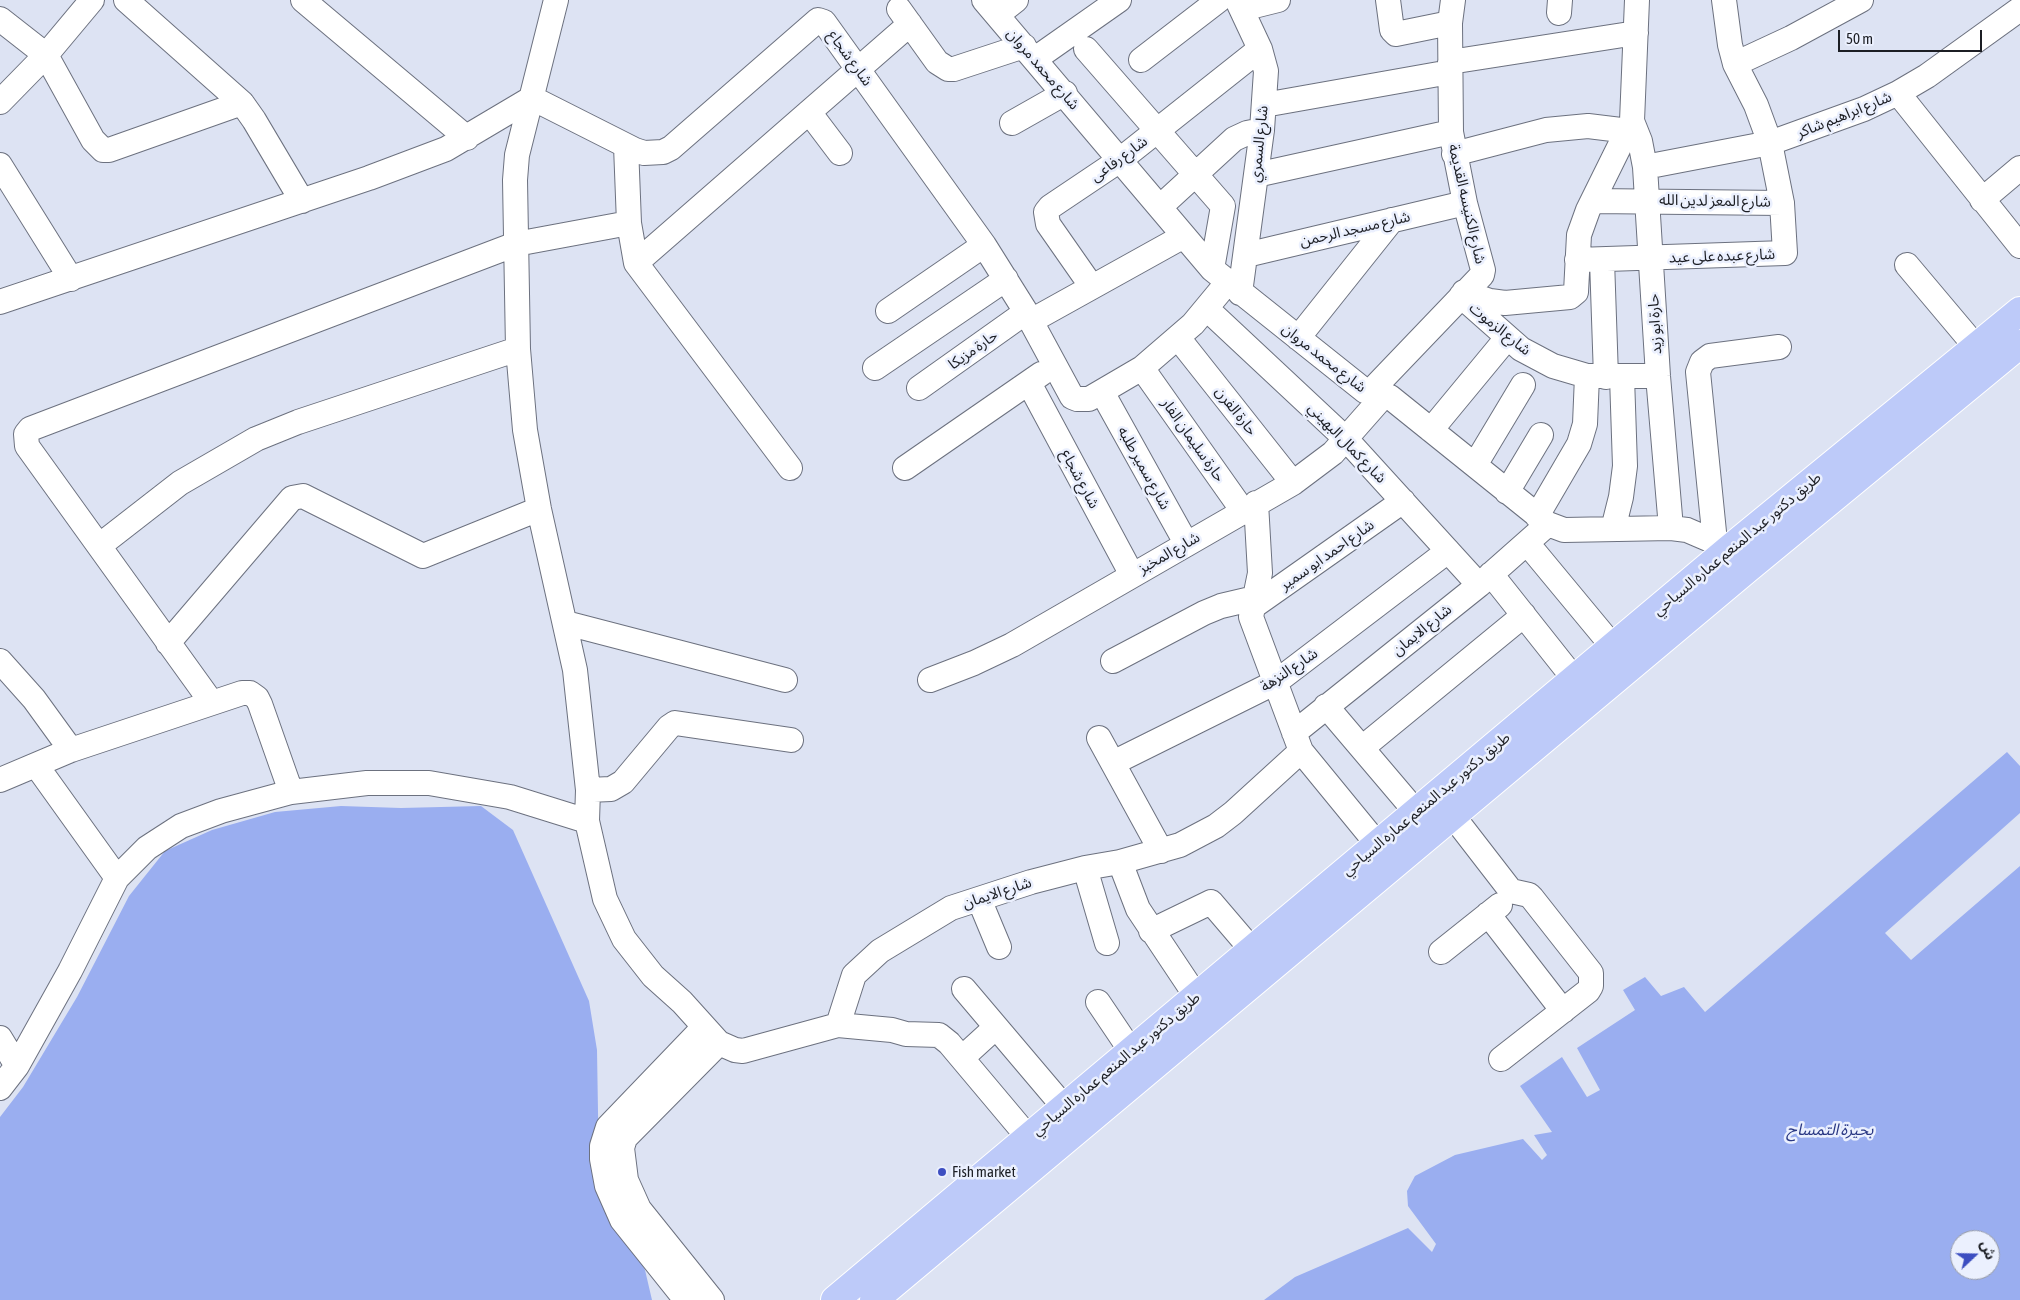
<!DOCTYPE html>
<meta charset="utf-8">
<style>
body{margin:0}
#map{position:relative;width:2020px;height:1300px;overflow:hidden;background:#dde3f3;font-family:"Asap Condensed","Noto Sans Arabic",sans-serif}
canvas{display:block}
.north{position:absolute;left:1950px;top:1230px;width:50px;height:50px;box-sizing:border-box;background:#ebf0fe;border:1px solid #989ca7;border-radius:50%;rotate:69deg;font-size:14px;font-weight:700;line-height:20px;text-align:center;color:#1c1e24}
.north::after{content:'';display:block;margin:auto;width:18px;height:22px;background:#3c4ec1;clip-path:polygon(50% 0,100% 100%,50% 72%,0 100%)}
.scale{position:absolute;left:1838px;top:30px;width:144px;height:22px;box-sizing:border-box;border:2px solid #1c1e24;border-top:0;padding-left:6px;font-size:15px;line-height:18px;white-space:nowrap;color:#1c1e24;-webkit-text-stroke:4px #ebf0fe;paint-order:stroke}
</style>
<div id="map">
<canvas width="2020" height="1300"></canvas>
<div class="north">ش</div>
<div class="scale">50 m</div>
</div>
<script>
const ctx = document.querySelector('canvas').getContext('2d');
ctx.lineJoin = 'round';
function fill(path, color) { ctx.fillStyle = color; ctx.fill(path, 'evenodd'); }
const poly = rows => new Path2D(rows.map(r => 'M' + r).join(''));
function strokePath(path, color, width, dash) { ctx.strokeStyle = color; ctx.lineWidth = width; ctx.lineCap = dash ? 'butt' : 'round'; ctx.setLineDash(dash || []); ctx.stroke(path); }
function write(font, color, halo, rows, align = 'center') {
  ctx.font = font + ' "Asap Condensed","Noto Sans Arabic",sans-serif'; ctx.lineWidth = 5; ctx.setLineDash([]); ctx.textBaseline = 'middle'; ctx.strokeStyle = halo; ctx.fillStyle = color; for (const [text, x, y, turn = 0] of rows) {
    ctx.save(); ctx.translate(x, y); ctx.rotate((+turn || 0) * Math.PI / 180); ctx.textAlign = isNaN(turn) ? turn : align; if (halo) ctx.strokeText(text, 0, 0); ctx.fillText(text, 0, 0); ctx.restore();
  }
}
const water = poly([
 [2007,752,2020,766,2020,813,1885,933,1911,960,2020,866,2020,1300,1264,1300,1295,1277,1408,1228,1432,1252,1436,1244,1408,1206,1407,1191,1415,1176,1455,1155,1523,1139,1542,1160,1547,1155,1534,1135,1552,1132,1520,1086,1562,1057,1587,1097,1600,1090,1577,1048,1635,1010,1623,990,1645,977,1661,996,1684,987,1705,1012],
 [1960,1240,1990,1240,1990,1270,1960,1270],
 [341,806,401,808,481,806,513,830,589,1001,597,1050,599,1174,622,1229,645,1270,652,1300,0,1300,0,1117,23,1087,77,997,129,896,165,851,212,830,275,812]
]);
const minor = poly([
 [126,0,242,103,254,120,302,201],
 [303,0,467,138],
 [556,0,517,155,515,180,518,349,525,430,539,509,575,670,588,790,587,821],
 [984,0,1212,269,1365,391,1390,397,1548,524,1564,530,1671,528,1687,530,1715,542,1741,562],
 [1237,0,1260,49,1266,71,1262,130,1240,293],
 [1388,0,1392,30,1396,34,1450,23],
 [899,9,937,62,948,69,954,69,1024,46],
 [1242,9,1278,0],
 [1559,13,1560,0],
 [997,15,1016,0],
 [0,19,46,55,93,140,103,150,109,150,242,103],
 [1086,49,1223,206,1212,269],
 [1035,59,1119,0],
 [1141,60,1219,0],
 [1450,62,1636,33],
 [1735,64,1791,38,1861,0],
 [1898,93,2020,246],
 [0,102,46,55,92,0],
 [1264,105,1450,72],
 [809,112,840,153],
 [1632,121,1640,141,1645,167,1658,376,1671,528],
 [1012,123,1065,93],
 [626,146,629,223,636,263,790,468],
 [1454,154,1546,130,1588,126,1629,131],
 [0,165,71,279],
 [1645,167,1770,143,1864,109,1898,93,1927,76,2020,9],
 [1256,175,1451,132],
 [1982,200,2020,168],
 [1593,201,1782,203],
 [1160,207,1234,139,1247,133,1262,130],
 [1246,255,1465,203],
 [1577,260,1785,253,1782,203,1770,143,1756,105,1735,64,1730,45,1724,0],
 [1602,260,1606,377],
 [636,263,910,24],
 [1907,265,1976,347],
 [1092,287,1048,224,1046,212,1050,207,1120,160,1260,49],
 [1464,292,1490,301,1505,303,1570,297,1576,292,1579,235,1588,210,1632,121,1637,0],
 [1461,296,1521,349,1553,366,1587,376,1658,376],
 [0,302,369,178,446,149,532,98,635,150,644,153,663,152,671,148,818,20,824,22,984,245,1026,312,1072,397,1077,399,1089,399,1142,368,1193,324,1227,283],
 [1207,309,1346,439,1479,585],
 [888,311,984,245],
 [1031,321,1184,236],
 [1298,338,1392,220],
 [1179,339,1293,483],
 [875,368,1006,279],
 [1142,368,1243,511],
 [1029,383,1132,575],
 [919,388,1026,312],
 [1102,392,1186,543],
 [1369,393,1482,275,1483,270,1465,203,1451,132,1450,23,1453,0],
 [1431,430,1507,338],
 [1475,465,1523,385],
 [905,468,1041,374],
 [1507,492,1541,435],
 [1256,503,1260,573,1251,617,1301,751,1378,845],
 [1537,516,1579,444,1585,424,1587,376],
 [1613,529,1621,497,1625,466,1622,377],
 [1715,542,1698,372,1702,362,1710,356,1779,347],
 [1527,543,1614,648],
 [99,546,180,483,256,439,298,422,518,349],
 [1491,574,1575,680],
 [1251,608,1403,501],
 [566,623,785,680],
 [168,643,292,498,303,496,423,556,539,509],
 [0,661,34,699,71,750],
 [1113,661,1204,613,1221,606,1255,598],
 [930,680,974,663,1012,645,1293,483,1333,453,1385,394],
 [212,703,27,446,26,434,30,429,516,244,629,223],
 [1326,706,1416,812],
 [1294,733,1479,585,1548,524],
 [1099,738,1161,851],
 [1362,748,1524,615],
 [1113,763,1276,682,1448,551],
 [36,765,117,878],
 [0,780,71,750,242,693,250,693,257,698,260,704,291,792],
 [588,790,611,789,623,782,669,727,675,723,791,740],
 [1453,816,1511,891,1529,895,1532,898,1591,973,1591,986,1588,991,1501,1059],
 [1120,862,1138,909,1196,996],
 [1085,868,1107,943],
 [979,899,999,947],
 [1488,914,1563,1011],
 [1151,931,1211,902,1252,950],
 [1441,952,1500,905],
 [964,989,1064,1107],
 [1098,1002,1131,1051],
 [838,1025,892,1030,906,1034,939,1035,949,1043,1028,1137],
 [0,1038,17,1066],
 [962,1058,996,1027],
 [0,1088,17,1066,70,971,117,878,147,848,181,826,221,811,291,792,367,783,429,783,510,797,587,821,605,899,624,939,653,976,682,1002,719,1043,735,1050,743,1051,838,1025,854,975,880,951,951,908,1031,882,1085,868,1120,862,1180,845,1216,826,1233,813,1301,751],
 [686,1300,622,1220,607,1186,602,1159,602,1146,608,1127,704,1027],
 [712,1300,639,1209,626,1180,622,1148,625,1138,719,1043]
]);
const major = poly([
 [835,1300,1728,550,2020,311],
 [874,1300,1747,569,2020,344]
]);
const markers = [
 [942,1172,5,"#3c4ec1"]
];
const streetNames = [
 ["شارع شجاع",850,58,54],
 ["شارع محمد مروان",1043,69,49],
 ["شارع ابراهيم شاكر",1844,115,-22],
 ["شارع السمري",1259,144,-84],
 ["شارع رفاعى",1119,159,-36],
 ["شارع المعز لدين الله",1715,201,1],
 ["شارع الكنيسه القديمة",1467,204,77],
 ["شارع مسجد الرحمن",1355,229,-13],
 ["شارع عبده على عيد",1722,256,-2],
 ["حارة ابو زيد",1655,324,-93],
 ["شارع الزموت",1500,329,39],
 ["حارة مزيكا",973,350,-35],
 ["شارع محمد مروان",1324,358,38],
 ["حارة الفرن",1236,411,52],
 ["حارة سليمان الفار",1193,440,55],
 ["شارع كمال البهيني",1347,443,46],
 ["شارع سمير طلبه",1144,468,61],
 ["شارع شجاع",1080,479,62],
 ["طريق دكتور عبد المنعم عماره السياحي",1737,544,-40],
 ["شارع المخبز",1169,553,-30],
 ["شارع احمد ابو سمير",1327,555,-35],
 ["شارع الايمان",1422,630,-39],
 ["شارع النزهة",1289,670,-34],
 ["طريق دكتور عبد المنعم عماره السياحي",1426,804,-40],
 ["شارع الايمان",997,893,-18],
 ["طريق دكتور عبد المنعم عماره السياحي",1116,1064,-40]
];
const poiNames = [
 ["Fish market",952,1172]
];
const waterNames = [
 ["بحيرة التمساح",1830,1130]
];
fill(water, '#9aaef0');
strokePath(minor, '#6c717f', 26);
strokePath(major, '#fff', 30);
strokePath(minor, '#fff', 24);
strokePath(major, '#bdcaf9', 28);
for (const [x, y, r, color] of markers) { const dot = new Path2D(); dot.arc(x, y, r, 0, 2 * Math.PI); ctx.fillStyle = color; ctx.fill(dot); strokePath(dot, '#ebf0fe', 2); }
write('15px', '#1c1e24', '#ebf0fe', streetNames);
write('15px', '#1c1e24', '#ebf0fe', poiNames, 'left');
write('italic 16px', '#2a3884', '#ebf0fe', waterNames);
</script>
